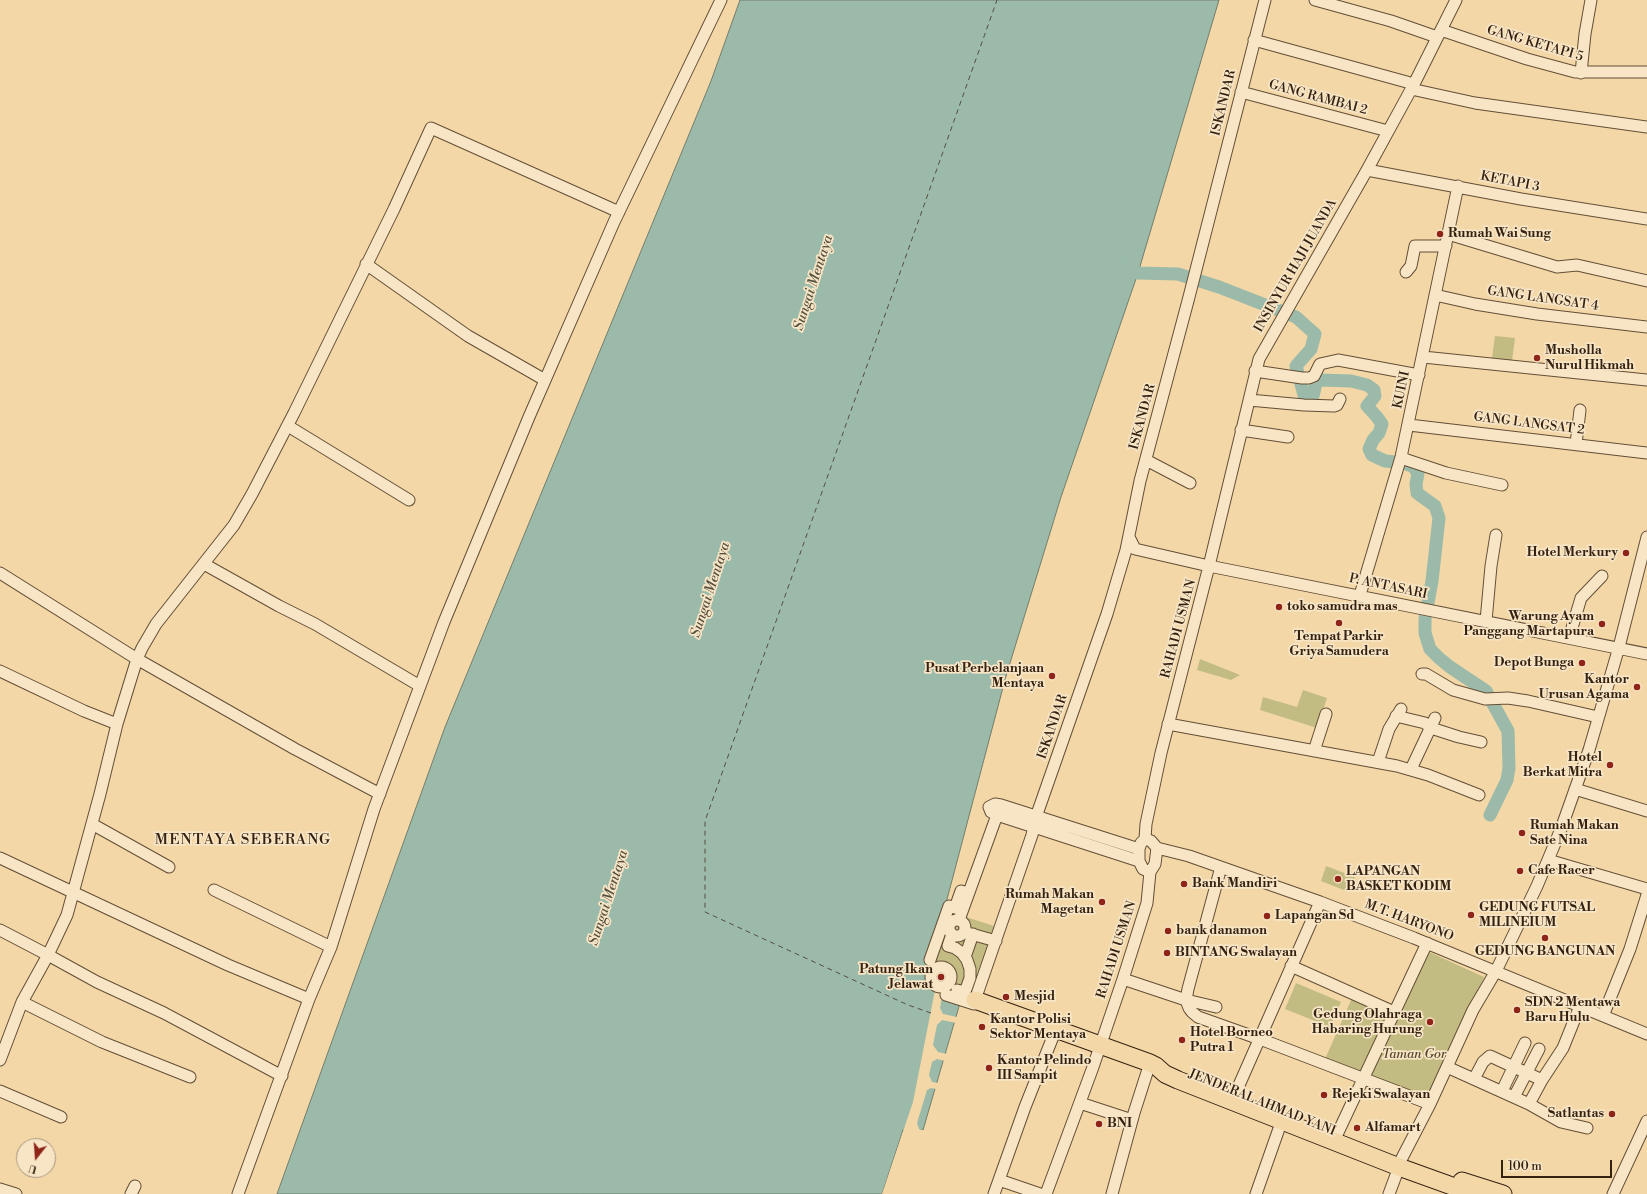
<!DOCTYPE html>
<style>
body{margin:0}
#map{position:relative;width:1647px;height:1194px;overflow:hidden;background:#f3d7a7;font-family:"Libre Bodoni",serif}
canvas{display:block}
.north{position:absolute;left:16px;top:1138px;width:40px;height:40px;box-sizing:border-box;background:#f7e5c6;border:1px solid #a9977e;border-radius:50%;rotate:197deg;font-size:11px;font-weight:700;line-height:16px;text-align:center;color:#352111}
.north::after{content:'';display:block;margin:auto;width:14px;height:18px;background:#8f2418;clip-path:polygon(50% 0,100% 100%,50% 72%,0 100%)}
.scale{position:absolute;left:1501px;top:1160px;width:111px;height:18px;box-sizing:border-box;border:2px solid #352111;border-top:0;padding-left:5px;font-size:12px;line-height:14px;white-space:nowrap;color:#352111;-webkit-text-stroke:3px #f7e5c6;paint-order:stroke}
</style>
<div id="map">
<canvas width="1647" height="1194"></canvas>
<div class="north">U</div>
<div class="scale">100 m</div>
</div>
<script>
const ctx = document.querySelector('canvas').getContext('2d');
ctx.lineJoin = 'round';
function fill(path, color) { ctx.fillStyle = color; ctx.fill(path, 'evenodd'); }
const poly = rows => new Path2D(rows.map(r => 'M' + r).join(''));
function strokePath(path, color, width, dash) { ctx.strokeStyle = color; ctx.lineWidth = width; ctx.lineCap = dash ? 'butt' : 'round'; ctx.setLineDash(dash || []); ctx.stroke(path); }
function write(font, color, halo, rows, align = 'center') {
  ctx.font = font + ' "Libre Bodoni",serif'; ctx.lineWidth = 3.5; ctx.setLineDash([]); ctx.textBaseline = 'middle'; ctx.strokeStyle = halo; ctx.fillStyle = color; for (const [text, x, y, turn = 0] of rows) {
    ctx.save(); ctx.translate(x, y); ctx.rotate((+turn || 0) * Math.PI / 180); ctx.textAlign = isNaN(turn) ? turn : align; if (halo) ctx.strokeText(text, 0, 0); ctx.fillText(text, 0, 0); ctx.restore();
  }
}
const green = poly([
 [1495,336,1515,338,1512,361,1492,358],
 [1200,659,1240,675,1231,680,1197,670],
 [1303,690,1327,698,1317,728,1260,710,1263,697,1297,707],
 [1326,866,1355,877,1349,892,1321,881],
 [947,904,966,917,994,926,968,1000,936,989,931,986,928,981,927,975],
 [1429,952,1484,977,1429,1101,1368,1074],
 [1296,983,1341,1002,1330,1027,1285,1009],
 [1352,998,1387,1015,1359,1073,1325,1059]
]);
const water = poly([
 [740,0,1219,0,1138,273,1061,497,1006,676,927,975,928,981,931,986,945,992,960,1003,923,1130,903,1130,882,1194,277,1194,445,727,711,81,740,0]
]);
const pier = poly([
 [935,990,943,992,940,1008,943,1014,957,1017,956,1023,942,1020,937,1025,933,1045,938,1052,947,1054,945,1061,937,1059,932,1062,929,1075,932,1082,938,1083,936,1089,931,1088,927,1090,917,1123,919,1129,925,1131,923,1132,905,1132,884,1194,882,1194,913,1102]
]);
const river = poly([
 [1122,268,1138,273,1178,274,1219,287,1296,317,1315,334,1311,349,1296,366,1304,395,1310,398,1313,396,1316,383,1320,380,1351,381,1367,385,1374,390,1375,396,1367,406,1377,417,1382,424,1379,433,1373,440,1369,449,1372,455,1385,461,1404,463,1414,467,1418,474,1416,484,1417,493,1435,506,1439,518,1432,581,1425,619,1425,633,1430,649,1439,658,1450,667,1486,691,1508,731,1509,768,1507,780,1490,815]
]);
const ferry = poly([
 [931,1013,908,1005,705,912,705,821,997,0]
]);
const minor = poly([
 [1315,0,1391,21,1437,37],
 [1441,30,1527,59,1575,72,1647,72],
 [1254,40,1414,84],
 [1581,73,1585,34,1591,0],
 [1411,89,1475,103,1647,127],
 [1241,92,1388,131],
 [1367,170,1521,199,1647,219],
 [1448,234,1557,267,1577,265,1647,281],
 [366,264,468,336,545,380],
 [1406,272,1411,266,1415,246,1446,246],
 [1435,295,1475,304,1537,314,1647,327],
 [1423,357,1647,380],
 [1255,371,1302,378,1309,378,1314,376,1320,364,1338,360,1419,375],
 [1249,400,1304,405,1334,406,1337,405,1340,399],
 [1409,425,1647,453],
 [288,426,409,500],
 [1241,430,1288,437],
 [1576,444,1580,410],
 [1401,457,1407,460,1446,473,1502,485],
 [1146,460,1190,483],
 [1130,539,1135,549,1209,566,1647,654],
 [204,564,279,606,315,624,420,686],
 [0,573,137,659,295,749,380,794],
 [1360,595,1401,457,1458,186],
 [1486,621,1491,566,1496,535],
 [1569,638,1581,598,1602,576],
 [0,671,84,711,117,724],
 [1422,674,1426,674,1453,690,1485,699,1508,698,1528,701,1598,717],
 [1396,716,1425,723,1431,728,1459,737,1481,742],
 [1168,724,1397,766,1428,775,1479,795],
 [1314,751,1326,714],
 [1378,762,1389,729,1401,709],
 [1411,769,1435,718],
 [1575,789,1647,811],
 [92,824,169,867],
 [1145,839,1146,824,1161,753,1209,566,1259,359,1367,170,1414,84,1456,0],
 [1145,839,1151,841,1157,848,1155,864,1150,872,1143,869,1139,861,1139,849,1141,843,1145,839],
 [1157,848,1189,856,1320,902,1414,938,1647,1034],
 [1139,849,1001,805,995,804,989,807,991,812,997,815,1139,861],
 [0,858,228,965,309,999],
 [1548,860,1647,889],
 [1221,867,1188,989,1186,1000,1189,1008,1192,1012,1198,1017,1260,1039,1430,1104],
 [214,890,331,947],
 '949 928a8 8 0 1 1 16 0a8 8 0 1 1-16 0Z',
 [959,920,997,815],
 [0,930,48,955,97,982,164,1013,282,1076],
 [964,932,996,941],
 [952,934,948,946,955,948,962,953,967,960,970,969,970,978,965,992,957,990],
 [965,957,973,934],
 [930,960,949,906,955,908,961,891,968,893],
 [1291,966,1394,1012],
 '931 977a10 10 0 1 1 20 0a10 10 0 1 1-20 0Z',
 [1123,979,1186,1000,1216,1007],
 [946,995,974,1004],
 [975,1000,1032,835,1036,817,1107,614,1126,550,1140,481,1189,297,1265,0],
 [22,1002,102,1042,190,1077],
 [1603,1016,1630,949,1647,895],
 [0,1060,22,1002,48,955,67,915,100,794,117,724,137,659,142,648,156,624,234,525,252,494,294,413,394,209,431,128,619,212],
 [1447,1067,1529,1104,1561,1122,1587,1128],
 [1474,1079,1483,1062,1490,1056,1542,1080],
 [0,1091,61,1117],
 [1502,1091,1525,1043],
 [1236,1092,1320,902],
 [1514,1097,1539,1049],
 [1080,1103,1132,1120],
 [1529,1104,1542,1080,1563,1048,1580,1006],
 [1334,1141,1427,943],
 [1402,1158,1430,1104,1473,1010,1496,971,1537,886,1561,829,1589,750,1619,647,1647,537],
 [999,1180,1040,1194],
 [0,1189,16,1194],
 [131,1194,135,1186],
 [238,1194,309,999,331,947,374,809,444,622,529,417,614,222,721,0],
 [994,1194,1025,1107,1056,1029],
 [1046,1194,1093,1067,1123,979,1147,903,1150,872],
 [1112,1194,1134,1113,1150,1063],
 [1256,1194,1282,1120],
 [1389,1194,1399,1167],
 [1613,1194,1647,1121]
]);
const highway = poly([
 [975,1000,1150,1063,1156,1066,1165,1074,1178,1080,1399,1167,1474,1194],
 [1462,1181,1503,1194]
]);
const markers = [
 [1440,234,4,"#8f2418"],
 [1537,358,4,"#8f2418"],
 [1626,553,4,"#8f2418"],
 [1279,607,4,"#8f2418"],
 [1339,623,4,"#8f2418"],
 [1602,624,4,"#8f2418"],
 [1582,663,4,"#8f2418"],
 [1052,676,4,"#8f2418"],
 [1637,687,4,"#8f2418"],
 [1610,765,4,"#8f2418"],
 [1522,833,4,"#8f2418"],
 [1520,871,4,"#8f2418"],
 [1338,879,4,"#8f2418"],
 [1184,884,4,"#8f2418"],
 [1102,902,4,"#8f2418"],
 [1471,915,4,"#8f2418"],
 [1267,916,4,"#8f2418"],
 [1168,931,4,"#8f2418"],
 [1545,938,4,"#8f2418"],
 [1167,953,4,"#8f2418"],
 [941,977,4,"#8f2418"],
 [1006,997,4,"#8f2418"],
 [1517,1010,4,"#8f2418"],
 [1430,1022,4,"#8f2418"],
 [982,1027,4,"#8f2418"],
 [1182,1040,4,"#8f2418"],
 [989,1068,4,"#8f2418"],
 [1324,1095,4,"#8f2418"],
 [1612,1114,4,"#8f2418"],
 [1099,1124,4,"#8f2418"],
 [1357,1128,4,"#8f2418"]
];
const streetNames = [
 ["GANG KETAPI 5",1535,44,16],
 ["GANG RAMBAI 2",1318,98,15],
 ["ISKANDAR",1224,103,-76],
 ["KETAPI 3",1510,182,11],
 ["INSINYUR HAJI JUANDA",1296,266,-60],
 ["GANG LANGSAT 4",1543,299,8],
 ["KUINI",1402,390,-78],
 ["ISKANDAR",1143,417,-75],
 ["GANG LANGSAT 2",1529,424,7],
 ["P. ANTASARI",1388,587,12],
 ["RAHADI USMAN",1179,629,-75],
 ["ISKANDAR",1053,727,-71],
 ["M.T. HARYONO",1409,921,21],
 ["RAHADI USMAN",1117,950,-72],
 ["JENDERAL AHMAD YANI",1262,1103,22]
];
const poiNames = [
 ["Rumah Wai Sung",1448,234],
 ["Musholla",1545,351],
 ["Nurul Hikmah",1545,366],
 ["Hotel Merkury",1618,553,"right"],
 ["toko samudra mas",1287,607],
 ["Warung Ayam",1594,617,"right"],
 ["Panggang Martapura",1594,632,"right"],
 ["Tempat Parkir",1339,637,"center"],
 ["Griya Samudera",1339,652,"center"],
 ["Depot Bunga",1574,663,"right"],
 ["Pusat Perbelanjaan",1044,669,"right"],
 ["Mentaya",1044,684,"right"],
 ["Kantor",1629,680,"right"],
 ["Urusan Agama",1629,695,"right"],
 ["Hotel",1602,758,"right"],
 ["Berkat Mitra",1602,773,"right"],
 ["Rumah Makan",1530,826],
 ["Sate Nina",1530,841],
 ["Cafe Racer",1528,871],
 ["LAPANGAN",1346,872],
 ["BASKET KODIM",1346,887],
 ["Bank Mandiri",1192,884],
 ["Rumah Makan",1094,895,"right"],
 ["Magetan",1094,910,"right"],
 ["GEDUNG FUTSAL",1479,908],
 ["MILINEIUM",1479,923],
 ["Lapangan Sd",1275,916],
 ["bank danamon",1176,931],
 ["GEDUNG BANGUNAN",1545,952,"center"],
 ["BINTANG Swalayan",1175,953],
 ["Patung Ikan",933,970,"right"],
 ["Jelawat",933,985,"right"],
 ["Mesjid",1014,997],
 ["SDN 2 Mentawa",1525,1003],
 ["Baru Hulu",1525,1018],
 ["Gedung Olahraga",1422,1015,"right"],
 ["Habaring Hurung",1422,1030,"right"],
 ["Kantor Polisi",990,1020],
 ["Sektor Mentaya",990,1035],
 ["Hotel Borneo",1190,1033],
 ["Putra 1",1190,1048],
 ["Kantor Pelindo",997,1061],
 ["III Sampit",997,1076],
 ["Rejeki Swalayan",1332,1095],
 ["Satlantas",1604,1114,"right"],
 ["BNI",1107,1124],
 ["Alfamart",1365,1128]
];
const parkNames = [
 ["Taman Gor",1414,1055]
];
const waterNames = [
 ["Sungai Mentaya",814,283,-72],
 ["Sungai Mentaya",711,590,-72],
 ["Sungai Mentaya",609,898,-72]
];
const quarterNames = [
 ["MENTAYA SEBERANG",243,840]
];
fill(green, '#c3bc82');
fill(water, '#9bbaa9');
strokePath(water, '#727d6c', 1);
fill(pier, '#f3d7a7');
strokePath(river, '#9bbaa9', 13);
strokePath(ferry, '#544f3f', 1, [5, 4]);
strokePath(minor, '#644e36', 13);
strokePath(highway, '#352111', 19);
strokePath(minor, '#f7e5c6', 11);
strokePath(highway, '#f3d7a7', 17);
for (const [x, y, r, color] of markers) { const dot = new Path2D(); dot.arc(x, y, r, 0, 2 * Math.PI); ctx.fillStyle = color; ctx.fill(dot); strokePath(dot, '#f7e5c6', 1.5); }
write('13px', '#352111', '#f7e5c6', streetNames);
write('bold 13px', '#352111', '#f7e5c6', poiNames, 'left');
write('italic 13px', '#58482d', '#f7e5c6', parkNames);
write('italic 14px', '#544f3f', '#f7e5c6', waterNames);
ctx.letterSpacing = '1px';
write('15px', '#352111', '#f7e5c6', quarterNames);
ctx.letterSpacing = '0px';
</script>
